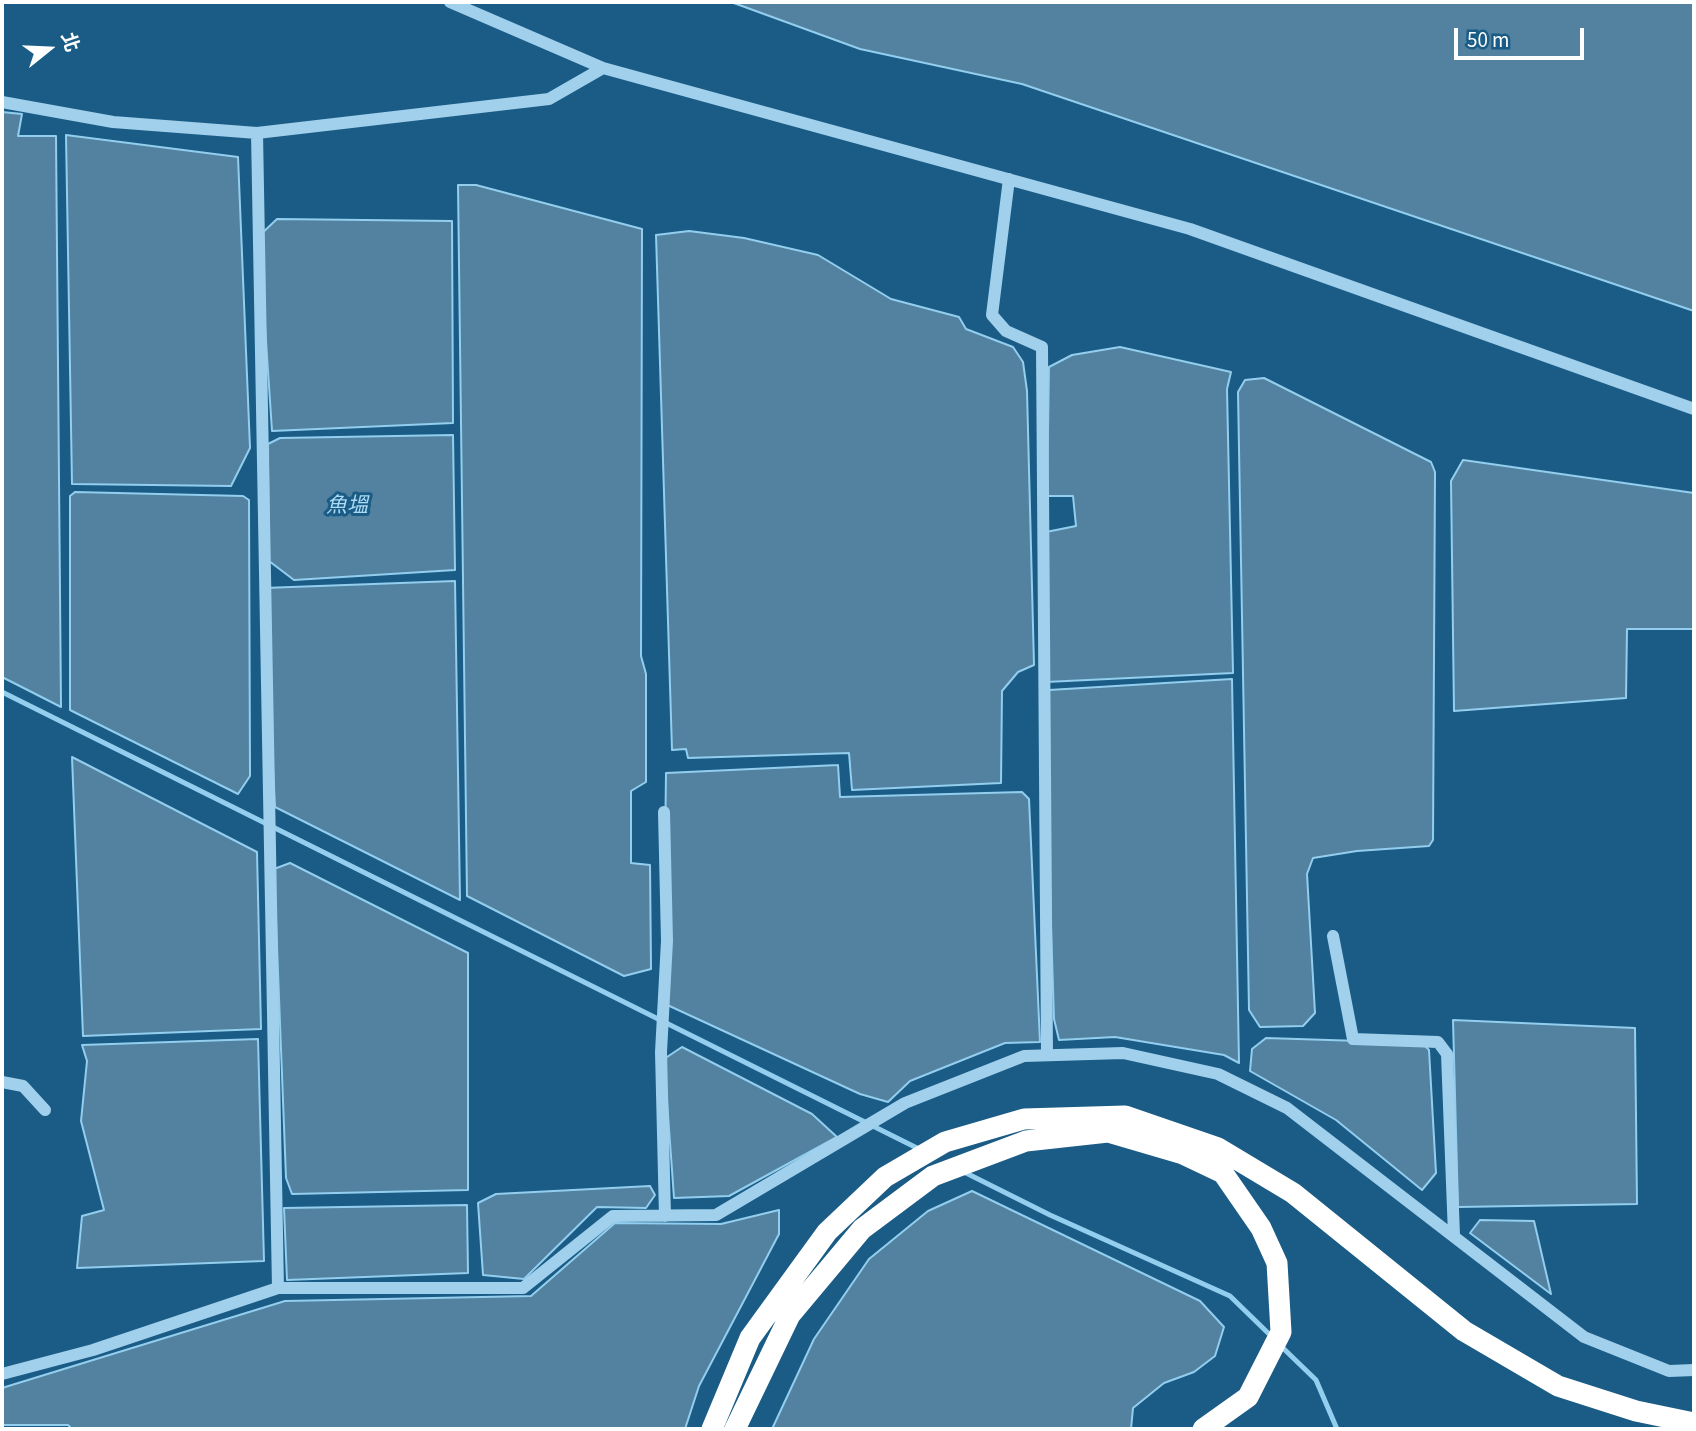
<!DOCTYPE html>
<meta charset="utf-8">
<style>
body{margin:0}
#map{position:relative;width:1696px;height:1431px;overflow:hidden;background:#1a5c86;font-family:"Source Sans 3","Noto Sans TC",sans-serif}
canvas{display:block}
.frame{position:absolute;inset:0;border:4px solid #fff;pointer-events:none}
.north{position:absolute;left:14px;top:14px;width:70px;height:70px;-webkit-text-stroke:5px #1a5c86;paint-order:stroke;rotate:72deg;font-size:19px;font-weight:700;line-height:28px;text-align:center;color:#fff}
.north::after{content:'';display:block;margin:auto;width:24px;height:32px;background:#fff;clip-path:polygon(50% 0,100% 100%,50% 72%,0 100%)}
.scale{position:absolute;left:1454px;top:28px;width:130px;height:32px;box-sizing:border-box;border:4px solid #fff;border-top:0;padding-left:9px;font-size:21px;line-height:24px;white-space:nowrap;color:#fff;-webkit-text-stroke:5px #1a5c86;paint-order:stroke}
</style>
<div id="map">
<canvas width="1696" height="1431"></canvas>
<div class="frame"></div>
<div class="north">北</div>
<div class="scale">50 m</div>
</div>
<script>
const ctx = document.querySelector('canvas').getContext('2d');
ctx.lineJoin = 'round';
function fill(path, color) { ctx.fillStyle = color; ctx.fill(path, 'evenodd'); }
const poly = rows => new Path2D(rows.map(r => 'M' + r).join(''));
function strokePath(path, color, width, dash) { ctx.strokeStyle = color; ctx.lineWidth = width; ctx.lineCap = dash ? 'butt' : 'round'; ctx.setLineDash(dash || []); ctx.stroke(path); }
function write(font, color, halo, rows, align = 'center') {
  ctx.font = font + ' "Source Sans 3","Noto Sans TC",sans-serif'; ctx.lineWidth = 6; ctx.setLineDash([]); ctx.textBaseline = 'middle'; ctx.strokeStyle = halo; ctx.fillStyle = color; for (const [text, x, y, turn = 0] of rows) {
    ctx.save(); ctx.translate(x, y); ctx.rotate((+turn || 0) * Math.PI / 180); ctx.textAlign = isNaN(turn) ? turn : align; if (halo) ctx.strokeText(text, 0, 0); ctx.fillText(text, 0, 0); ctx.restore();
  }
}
const water = poly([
 [731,2,1694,2,1694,311,1022,84,860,49,731,2],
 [2,112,22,114,18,136,56,136,61,707,2,677,2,112],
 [66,135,238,157,250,448,231,486,72,484,66,135],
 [458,185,476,185,642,229,641,656,646,674,646,782,631,791,631,863,650,865,651,969,624,976,467,896,458,185],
 [277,219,452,221,453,423,272,431,259,236,277,219],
 [689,231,744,238,818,255,891,299,959,317,966,329,1013,347,1023,362,1027,391,1034,665,1018,672,1002,691,1001,783,852,790,849,753,688,758,686,749,672,750,656,235,689,231],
 [1120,347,1231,372,1227,389,1233,673,1046,682,1046,532,1076,526,1073,496,1047,496,1049,367,1072,355,1120,347],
 [1264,378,1431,462,1435,472,1433,840,1429,846,1357,851,1313,858,1307,874,1315,1013,1303,1026,1260,1027,1249,1010,1238,392,1245,380,1264,378],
 [453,435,455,570,294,580,269,561,268,444,280,438,453,435],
 [1463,460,1694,493,1694,629,1627,629,1626,698,1454,711,1451,481,1463,460],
 [75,492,243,496,249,500,250,776,238,794,70,710,70,496,75,492],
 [455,581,460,900,275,807,264,588,455,581],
 [1232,679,1239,1063,1224,1055,1115,1037,1059,1040,1054,1019,1044,707,1049,690,1232,679],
 [72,757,257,852,261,1029,83,1036,72,757],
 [838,765,840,797,1022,792,1029,799,1040,1042,1005,1043,910,1081,888,1102,860,1094,663,1003,666,773,838,765],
 [290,863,468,953,468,1190,292,1194,286,1178,274,869,290,863],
 [1453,1020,1635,1028,1637,1204,1458,1207,1453,1020],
 [1266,1038,1422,1043,1429,1050,1436,1173,1422,1190,1336,1120,1250,1071,1252,1049,1266,1038],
 [258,1039,264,1261,77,1268,82,1216,104,1210,81,1121,87,1061,82,1045,258,1039],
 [682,1047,812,1114,837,1137,729,1196,674,1198,664,1059,682,1047],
 [650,1186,655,1195,646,1208,597,1207,524,1279,483,1275,478,1203,496,1194,650,1186],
 [972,1191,1200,1301,1224,1327,1215,1356,1194,1372,1164,1383,1133,1408,1131,1429,772,1429,814,1339,869,1259,928,1211,972,1191],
 [467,1205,468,1273,287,1280,284,1208,467,1205],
 [779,1210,779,1234,699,1386,685,1429,72,1429,68,1425,2,1425,2,1388,285,1301,531,1296,615,1223,721,1224,779,1210],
 [1480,1220,1534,1221,1551,1294,1470,1233,1480,1220]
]);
const stream = poly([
 [2,692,921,1150],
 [964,1172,1050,1215,1230,1296,1268,1333],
 [1284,1349,1316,1380,1337,1429]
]);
const minor = poly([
 [450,2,603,68,1190,229,1694,409],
 [2,102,113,122,257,133,549,99,603,68],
 [257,133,278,1288],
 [1009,179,992,315,1006,331,1042,347,1047,1055],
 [664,812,667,941,661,1052,665,1216],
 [1333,936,1353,1039,1438,1042,1447,1054,1454,1235],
 [2,1082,23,1086,45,1110],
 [2,1374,93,1350,278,1288,523,1288,613,1216,716,1215,905,1103,1024,1056,1123,1053,1218,1074,1287,1108,1584,1337,1669,1371,1694,1370]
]);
const highway = poly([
 [712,1429,750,1338,827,1232,885,1177,945,1142,1024,1119,1125,1116,1218,1148,1293,1193,1464,1331,1558,1386,1636,1411,1694,1423],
 [735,1429,790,1315,862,1229,933,1176,1026,1141,1108,1132,1183,1154,1223,1173,1261,1228,1277,1263,1281,1332,1248,1397,1203,1429]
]);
const waterNames = [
 ["魚塭",347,507]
];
fill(water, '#5282a0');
strokePath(water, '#93ceee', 2);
strokePath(stream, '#93ceee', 5);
strokePath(minor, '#a1d0ec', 12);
strokePath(highway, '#fff', 21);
write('italic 21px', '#acdaf4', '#1a5c86', waterNames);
</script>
